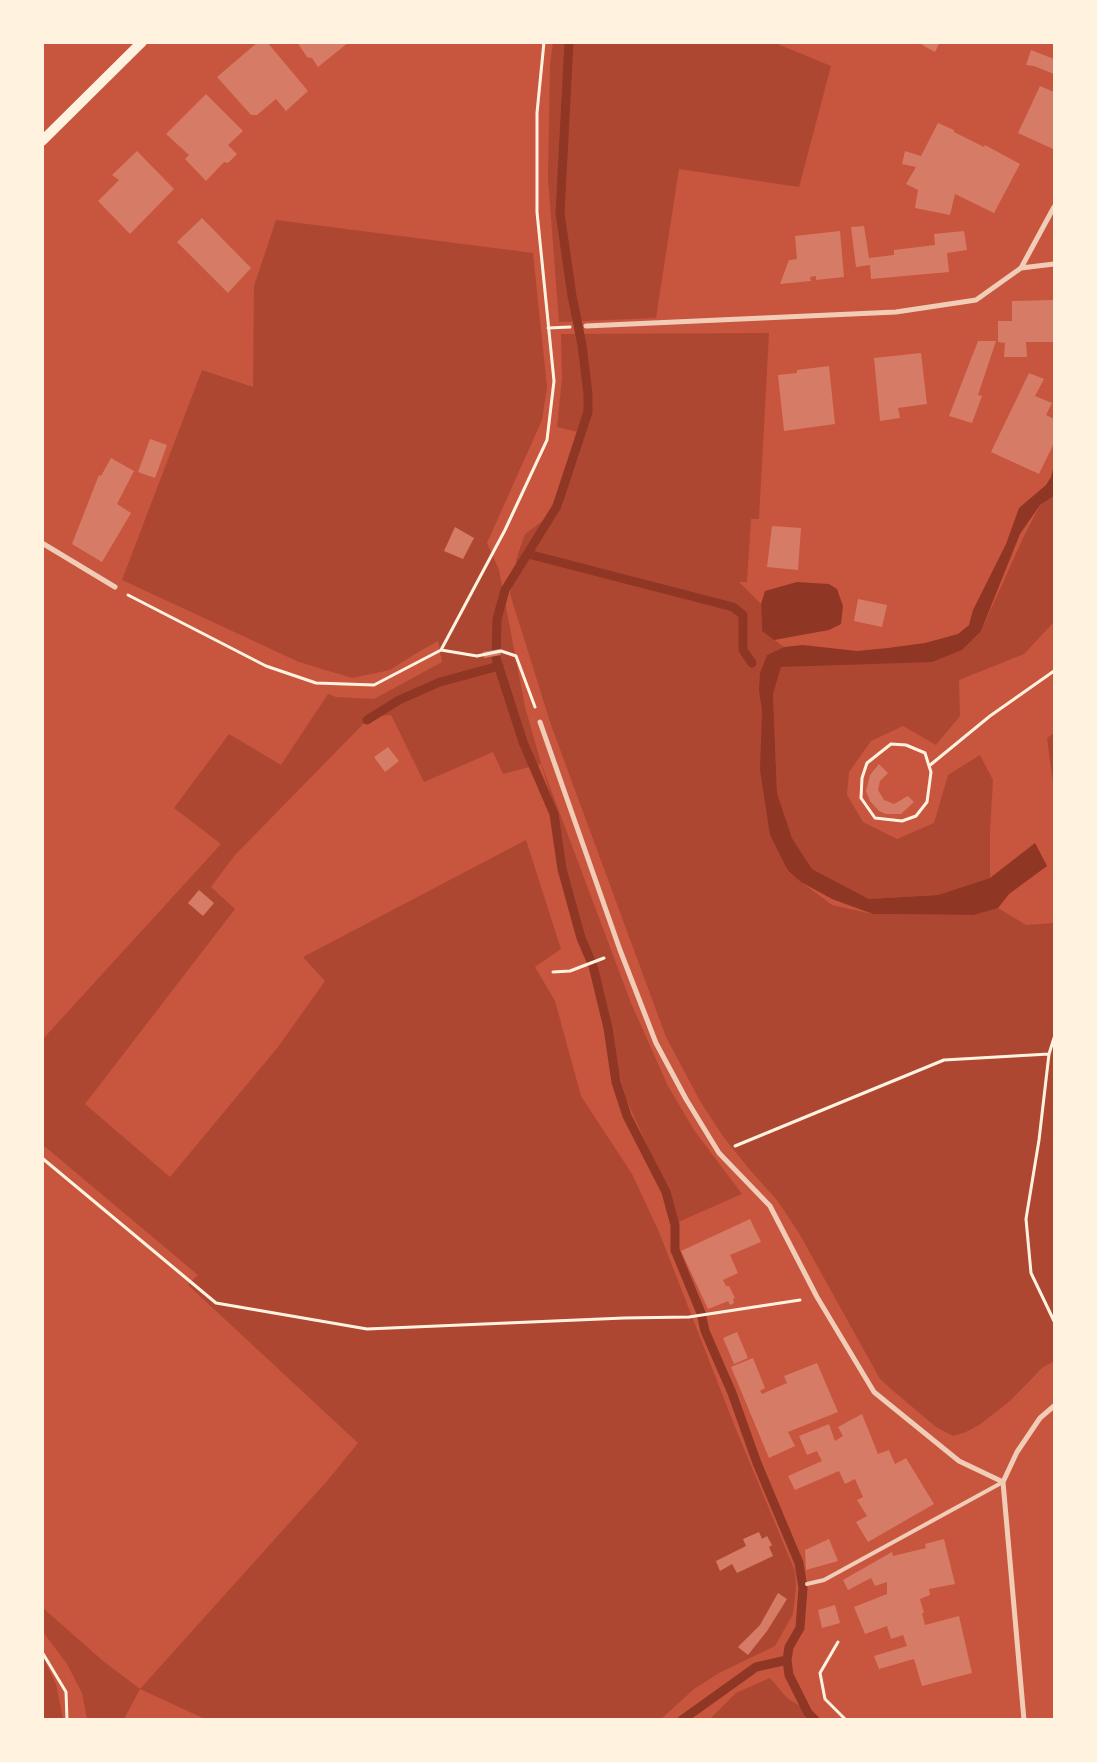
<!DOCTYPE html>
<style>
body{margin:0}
#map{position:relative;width:1097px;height:1762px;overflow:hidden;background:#c8553d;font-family:"PT Sans",sans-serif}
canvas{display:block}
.frame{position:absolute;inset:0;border:44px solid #fff3e0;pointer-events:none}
</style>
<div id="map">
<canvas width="1097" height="1762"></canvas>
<div class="frame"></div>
</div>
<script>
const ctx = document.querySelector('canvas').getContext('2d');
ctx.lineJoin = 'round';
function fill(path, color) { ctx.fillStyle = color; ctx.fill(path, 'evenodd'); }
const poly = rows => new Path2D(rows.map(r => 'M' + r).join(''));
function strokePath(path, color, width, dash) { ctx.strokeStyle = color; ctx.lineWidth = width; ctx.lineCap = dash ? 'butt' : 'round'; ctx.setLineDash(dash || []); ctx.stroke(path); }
const green = poly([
 [553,43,775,43,831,66,799,187,679,169,656,318,559,322,548,178,550,63],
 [276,220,533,253,547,387,542,420,487,543,499,570,525,707,541,763,631,1003,668,1086,694,1130,742,1194,678,1222,672,1199,626,1099,614,1055,598,978,583,935,567,880,557,815,541,764,503,774,493,752,424,782,391,715,370,717,235,855,211,887,235,909,85,1104,170,1177,278,1047,325,981,303,957,526,840,561,949,535,967,555,1001,581,1096,632,1174,659,1232,735,1427,795,1571,796,1587,793,1614,775,1646,719,1673,694,1689,661,1719,205,1719,140,1689,124,1719,87,1719,82,1693,67,1664,43,1632,43,1608,103,1661,140,1689,327,1481,358,1443,188,1285,198,1275,43,1145,42,1040,221,844,174,808,229,734,281,765,328,694,336,697,374,699,442,662,438,641,415,654,390,670,352,678,299,662,122,580,202,370,253,387,254,286],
 [769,333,759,519,751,519,747,582,739,582,761,604,762,631,784,647,767,655,759,691,787,871,832,905,873,914,974,915,998,908,1026,925,1054,923,1054,1361,1042,1368,1010,1401,979,1425,966,1432,953,1436,936,1427,891,1389,880,1379,799,1233,777,1200,749,1169,722,1135,700,1101,666,1037,551,725,510,594,517,557,525,534,562,507,578,432,557,427,562,378,561,334],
 [1054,496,1054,622,1024,654,959,680,960,716,936,745,903,726,871,741,849,772,847,795,863,822,897,839,934,823,948,775,980,755,993,780,990,832,990,878,938,895,869,899,812,869,792,838,777,793,773,694,780,667,846,664,981,631,1024,536,1040,505],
 [1054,733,1054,791,1047,738],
 [43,1657,56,1684,63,1719,43,1719],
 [770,1678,787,1698,821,1719,710,1719,736,1693]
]);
const water = poly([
 [1054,465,1054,496,1040,505,1020,534,981,631,962,650,932,662,781,667,773,694,777,793,792,838,812,869,869,899,938,895,990,878,1035,843,1047,866,1009,894,998,908,974,915,873,914,832,899,801,882,788,871,770,835,760,770,762,711,759,691,760,673,767,655,784,647,803,645,857,651,888,648,925,643,958,634,969,625,973,610,1006,544,1019,508,1046,485,1051,477],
 [797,582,829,584,837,589,843,606,841,624,829,630,774,640,762,631,761,604,765,591]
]);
const stream = poly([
 [569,42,560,213,572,296,582,345,588,394,588,412,557,506,505,590,497,619,496,658,523,742,554,814,562,869,581,938,593,966,608,1028,616,1082,627,1116,666,1192,675,1225,675,1250,701,1313,705,1331,732,1393,757,1463,799,1563,803,1588,800,1628,789,1647,787,1660,789,1675,808,1713,815,1720],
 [528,554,733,607,743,615,743,650,752,663],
 [367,720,399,700,440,682,499,666],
 [682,1720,756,1667,787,1660]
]);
const building = poly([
 [258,42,267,42,308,91,286,111,276,99,257,115,251,115,217,77],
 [297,42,349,42,318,67,312,58,307,57],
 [917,42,940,42,935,52],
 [1031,50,1054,59,1054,74,1034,66,1026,65],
 [1040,86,1054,92,1053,149,1018,133],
 [206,94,243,131,228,145,237,154,228,163,224,162,206,181,185,159,189,155,166,134],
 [938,123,954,130,954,132,984,147,985,145,1020,164,994,213,955,194,950,215,915,208,918,190,906,184,916,167,902,164,905,151,921,156],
 [137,151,174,189,130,234,98,201,119,180,112,175],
 [202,218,251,268,228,293,177,242],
 [864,226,869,258,894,255,894,250,935,245,934,234,964,231,967,250,947,253,949,272,871,279,870,265,856,267,851,227],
 [840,231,844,277,816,280,816,276,810,277,811,281,780,284,789,260,797,259,795,236],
 [1054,300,1054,342,1026,342,1027,357,1004,357,1005,343,998,342,998,321,1012,321,1012,301],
 [978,341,996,341,978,395,982,396,972,423,949,416],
 [921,353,927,404,898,408,900,418,880,421,874,358],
 [829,366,835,424,784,431,778,375,797,373,797,370],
 [1029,373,1044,379,1035,396,1052,403,1046,415,1054,419,1054,443,1039,474,991,452],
 [150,439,167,445,155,478,138,472],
 [111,458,134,471,117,504,131,513,102,562,72,544,99,475,101,476],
 [772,526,801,528,798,570,767,567],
 [455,527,474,538,463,559,444,551],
 [858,599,887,605,882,627,854,621],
 [500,649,501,655,484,658,483,652],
 [388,747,399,761,385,772,374,757],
 [879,764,888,773,880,781,878,790,884,800,894,804,908,796,914,802,901,814,886,814,879,811,870,801,866,791,870,775],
 [199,890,214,903,203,916,188,903],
 [750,1219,761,1242,730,1255,738,1273,723,1280,726,1286,729,1286,735,1298,733,1299,734,1303,730,1305,728,1301,708,1309,681,1251],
 [737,1332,748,1358,734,1364,723,1338],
 [753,1358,765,1388,760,1391,762,1394,787,1383,784,1376,817,1363,838,1412,788,1432,795,1446,769,1458,731,1367],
 [862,1414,878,1454,889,1450,895,1464,906,1458,934,1504,868,1542,856,1522,867,1516,857,1500,863,1497,855,1479,845,1484,839,1471,795,1490,788,1476,822,1461,817,1451,807,1455,799,1436,829,1424,835,1441,843,1436,838,1427],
 [759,1532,762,1539,767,1536,772,1545,769,1547,773,1556,737,1573,732,1564,720,1571,716,1561,746,1546,743,1539],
 [829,1539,838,1561,806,1570,805,1550],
 [944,1539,955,1584,929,1589,930,1595,920,1599,924,1613,922,1613,925,1625,959,1616,972,1673,922,1686,914,1659,879,1669,874,1656,907,1646,903,1635,891,1639,887,1626,865,1634,854,1607,887,1594,887,1582,875,1586,871,1578,848,1590,843,1580,892,1552,893,1556,926,1548,925,1544],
 [778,1593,787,1599,767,1631,748,1655,738,1647,760,1625],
 [835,1605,840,1623,822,1628,818,1610]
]);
const path = poly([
 [548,328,570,327],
 [128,595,266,666,316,683,374,685,441,650,505,530,547,440,554,381,537,212,537,113,544,42],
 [441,650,477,656,501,651,516,656,535,707],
 [929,766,931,772,927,802,916,816,902,821,875,818,861,798,862,778,867,763,891,744,906,745,925,753,929,766,990,716,1054,671],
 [553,972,570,971,604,958],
 [1054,1038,1049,1054,1039,1140,1026,1219,1031,1273,1054,1321],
 [735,1146,944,1060,1049,1054],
 [42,1158,216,1303,367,1329,624,1318,689,1317,800,1300],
 [838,1642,820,1673,825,1699,846,1720],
 [42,1652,66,1692,67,1720]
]);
const service = poly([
 [807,1584,824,1580,1003,1482]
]);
const minor = poly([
 [1021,268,1054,264],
 [586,326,896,312,976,300,1021,268,1054,207],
 [42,543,115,587],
 [540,722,620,950,656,1043,686,1099,719,1153,770,1206,817,1297,874,1392,959,1461,1003,1482],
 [1024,1720,1003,1482,1017,1452,1040,1418,1054,1406]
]);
const secondary = poly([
 [42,141,142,42]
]);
fill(green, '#ae4732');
fill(water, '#8f3625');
strokePath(stream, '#8f3625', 9);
fill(building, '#d67c66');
strokePath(path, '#fff3e0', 3);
strokePath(service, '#f1ccb7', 4);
strokePath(minor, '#f1ccb7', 5);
strokePath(secondary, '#fff3e0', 10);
</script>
